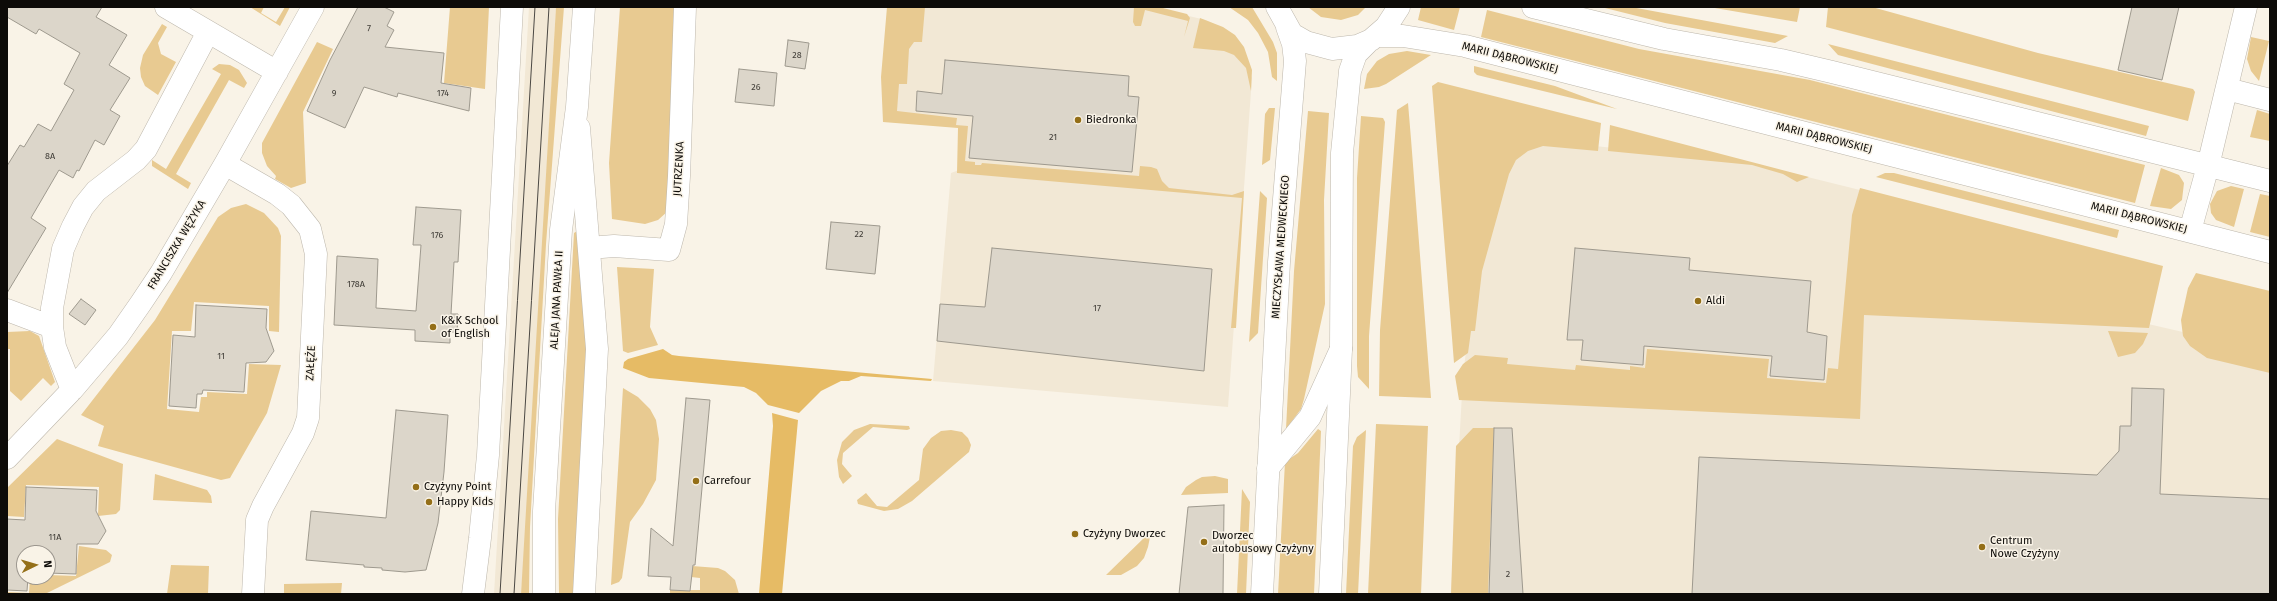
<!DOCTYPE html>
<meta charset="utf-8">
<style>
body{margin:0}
#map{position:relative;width:2277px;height:601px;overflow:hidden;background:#f9f3e7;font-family:"Fira Sans",sans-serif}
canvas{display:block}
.frame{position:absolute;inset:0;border:8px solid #0d0b08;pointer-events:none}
.north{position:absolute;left:16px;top:545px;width:40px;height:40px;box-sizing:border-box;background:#f9f3e7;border:1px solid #9b968e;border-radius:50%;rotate:85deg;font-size:11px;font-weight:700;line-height:16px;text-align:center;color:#0d0b08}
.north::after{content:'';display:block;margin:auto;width:14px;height:18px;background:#946f18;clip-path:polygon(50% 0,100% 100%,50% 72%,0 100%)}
</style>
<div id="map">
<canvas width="2277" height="601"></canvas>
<div class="frame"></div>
<div class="north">N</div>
</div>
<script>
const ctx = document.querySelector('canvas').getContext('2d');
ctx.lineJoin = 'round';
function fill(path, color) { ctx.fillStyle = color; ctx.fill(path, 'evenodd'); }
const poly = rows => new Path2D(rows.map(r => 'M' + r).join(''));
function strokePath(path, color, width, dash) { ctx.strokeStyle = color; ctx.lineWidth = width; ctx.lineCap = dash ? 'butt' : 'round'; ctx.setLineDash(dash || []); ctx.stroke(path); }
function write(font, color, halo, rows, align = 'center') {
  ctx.font = font + ' "Fira Sans",sans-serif'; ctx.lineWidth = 3; ctx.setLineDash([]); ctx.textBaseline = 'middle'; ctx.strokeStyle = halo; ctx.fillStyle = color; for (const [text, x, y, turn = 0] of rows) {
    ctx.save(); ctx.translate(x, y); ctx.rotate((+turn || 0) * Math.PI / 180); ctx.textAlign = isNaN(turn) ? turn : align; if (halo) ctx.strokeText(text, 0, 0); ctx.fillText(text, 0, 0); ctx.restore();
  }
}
const built = poly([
 [529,7,556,7,527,527,521,594,494,594],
 [901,7,1150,7,1206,20,1228,31,1252,78,1228,407,933,381,951,173,959,170,961,126,892,120],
 [1525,139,1743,161,1864,191,2135,321,2270,352,2270,594,1451,594,1463,375,1476,273,1508,161]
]);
const green = poly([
 [250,7,264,7,261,13,276,22,285,7,290,7,280,26],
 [450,7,489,7,485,89,444,83],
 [556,7,564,7,546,244,530,527,529,594,521,594],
 [620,7,679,7,668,211,658,220,645,224,612,219,609,163],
 [887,7,925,7,922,42,914,42,909,49,907,84,899,84,897,111,957,118,956,125,968,126,965,161,975,162,975,165,981,165,982,163,1139,176,1140,166,1151,167,1157,169,1162,181,1169,188,1232,195,1244,191,1236,328,1231,328,1242,198,957,173,958,128,883,122,881,77],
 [1134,7,1159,7,1187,14,1190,18,1184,37,1188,21,1145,10,1141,26,1135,26,1133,22],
 [1229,7,1252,7,1273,42,1277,53,1277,81,1272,77,1268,52,1258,33,1248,20],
 [1308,7,1366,7,1358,15,1341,20,1321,17],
 [1421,7,1460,7,1454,30,1418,20],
 [1601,7,1631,7,1788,36,1775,43,1665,23],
 [1709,7,1800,7,1797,22],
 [1828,7,1872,7,2038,53,2193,89,2195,92,2188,121,1826,27],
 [1487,10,1639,49,1810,80,2145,165,2135,203,1481,37],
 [1200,18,1223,27,1235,35,1244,47,1252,70,1251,91,1246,68,1234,55,1224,51,1193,48],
 [162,24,167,27,158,43,161,54,176,62,158,95,145,86,141,77,140,68,143,55],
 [2251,37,2269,41,2259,81,2251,71,2247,59],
 [317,42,333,49,303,112,306,183,291,188,275,179,276,176,267,166,262,153,262,143],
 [1828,44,2149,126,2146,136,1838,55],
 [1407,51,1431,55,1386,84,1379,87,1364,89,1367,74,1377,61,1389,54],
 [219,64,230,65,239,70,247,83,244,88,229,80,176,174,191,183,188,189,152,166,152,160,166,169,221,74,212,69],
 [1474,66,1555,86,1617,109,1477,75,1474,72],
 [1438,82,1601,123,1598,151,1543,146,1528,151,1516,160,1509,174,1482,271,1475,331,1471,331,1468,353,1454,363,1432,86],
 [1408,103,1411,139,1431,398,1379,396,1380,330,1397,110],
 [1269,108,1275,108,1270,160,1262,165,1265,114],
 [2257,110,2270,114,2270,141,2250,137],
 [1308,111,1329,113,1324,200,1325,304,1304,399,1301,409,1286,429,1294,271],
 [1361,116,1383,118,1385,122,1369,336,1369,389,1358,377,1357,366,1357,178],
 [1610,125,1809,177,1797,182,1783,174,1752,165,1608,151],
 [2161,168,2179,175,2184,183,2182,200,2171,209,2150,206],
 [1885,173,1894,173,2119,230,2117,238,1876,177],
 [2231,186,2244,189,2234,227,2216,220,2211,213,2210,204,2217,191],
 [1860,188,2163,266,2149,328,1864,315,1860,419,1459,400,1455,376,1463,364,1475,355,1508,358,1507,364,1575,370,1576,365,1630,370,1630,366,1645,368,1647,349,1769,359,1767,378,1826,383,1828,368,1838,369,1852,215],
 [1260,191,1267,198,1258,333,1249,342],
 [2260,194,2270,196,2270,237,2250,232],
 [246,204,264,213,278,228,281,236,279,332,269,331,269,306,194,302,191,331,172,331,167,409,199,412,201,397,207,397,207,392,247,394,249,364,281,365,267,413,230,478,221,480,98,446,104,426,81,415,155,320,218,217,231,208],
 [577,231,588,351,575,594,559,594,558,519,574,233],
 [617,267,654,269,650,327,658,345,628,353,623,351],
 [2196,273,2270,291,2270,373,2207,358,2190,346,2183,336,2181,320,2188,288],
 [30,331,39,336,55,382,51,386,43,378,21,401,10,391,10,349,7,349,7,332],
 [2108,331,2148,333,2143,344,2135,353,2118,357],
 [623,388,638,397,650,409,656,420,659,439,656,480,643,504,630,522,622,578,619,582,611,585],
 [870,424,909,426,910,429,907,430,873,427,843,453,842,464,852,476,843,484,839,477,837,460,842,442,854,430],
 [1376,424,1428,426,1421,594,1368,594],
 [1473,428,1494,428,1488,594,1451,594,1456,446],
 [1318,429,1321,431,1314,594,1278,594,1285,462,1298,453],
 [951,430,962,432,968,438,971,445,969,452,912,501,898,509,884,511,858,504,857,500,866,493,877,506,887,507,919,480,923,449,931,438,941,431],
 [1366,430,1358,594,1346,594,1353,446,1357,437],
 [57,439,123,464,120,510,116,514,98,516,99,487,26,485,24,517,7,516,7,488],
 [155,474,207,490,211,496,212,503,153,500],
 [1215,476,1228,479,1228,493,1181,495,1186,487,1196,480,1202,477],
 [1242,489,1250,502,1246,594,1237,594],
 [1146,536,1150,537,1148,547,1144,558,1137,566,1121,575,1106,575],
 [79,546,106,550,112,555,110,562,45,594,7,594,7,592,29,593,30,578,48,575,76,576],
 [171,565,209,566,208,594,167,594],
 [692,566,718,568,725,571,735,580,739,594,670,594,670,590,700,590,700,578,691,577],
 [342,583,341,594,284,594,284,584]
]);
const forest = poly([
 [663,349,672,355,679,356,932,379,931,381,861,376,849,381,841,381,821,391,799,413,768,405,756,393,744,387,649,378,623,368,624,362,628,359],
 [772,413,798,420,782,594,759,594,773,426]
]);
const building = poly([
 [7,7,102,7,96,17,127,35,109,65,130,78,110,110,120,116,104,145,95,140,79,171,77,170,73,178,59,170,31,218,46,228,7,293,7,166,20,145,24,147,38,124,51,131,74,90,64,84,80,53,39,29,36,34,7,17,7,7],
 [358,7,384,7,394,12,387,26,394,30,385,47,444,53,441,83,471,88,469,111,398,93,397,97,364,87,345,128,307,111,330,60,358,7],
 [2132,7,2179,7,2162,80,2118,70,2132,7],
 [788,40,809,43,805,69,785,66,788,40],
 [945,60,1129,76,1128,96,1139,97,1132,172,969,158,973,116,916,111,917,91,942,94,945,60],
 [739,69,777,73,774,106,735,102,739,69],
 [416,207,461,210,458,262,454,262,451,314,458,314,457,332,450,332,450,343,415,341,415,330,334,325,337,256,378,259,376,308,416,311,421,245,413,245,416,207],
 [831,222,880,226,875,274,826,269,831,222],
 [992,248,1212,269,1204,371,937,341,940,304,985,307,992,248],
 [1575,248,1690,258,1689,270,1811,281,1807,332,1827,336,1824,380,1770,376,1772,356,1644,346,1643,365,1581,360,1583,340,1567,340,1575,248],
 [81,299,96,310,85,325,69,314,81,299],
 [196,305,267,309,266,328,274,351,266,362,246,363,244,392,203,390,202,394,197,394,196,408,169,406,173,335,195,337,196,305],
 [2132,388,2164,389,2160,494,2270,499,2270,594,1692,594,1699,457,2097,475,2119,451,2120,426,2131,426,2132,388],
 [686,398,710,400,695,565,693,565,690,591,670,590,671,577,648,576,651,528,673,546,686,398],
 [396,410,448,415,444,472,438,523,426,570,405,572,382,570,382,568,364,567,364,565,306,560,311,511,386,518,396,410],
 [1494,428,1512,428,1523,594,1489,594,1494,428],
 [26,487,97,490,96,511,106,531,98,544,77,544,76,574,48,573,48,553,24,553,24,577,28,577,27,591,7,590,7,519,25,520,26,487],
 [1224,505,1223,594,1179,594,1188,507,1224,505]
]);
const street = poly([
 [166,7,277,72],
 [2227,89,2270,100],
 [579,128,597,349,584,594],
 [225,164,277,194,291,205,310,229,316,254,308,418,303,433,263,506,257,520,253,594],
 [2208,166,2246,7],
 [589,248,614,246,669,250,676,224,679,176,685,7],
 [7,310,52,327],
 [72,390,55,347,52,327,52,308,63,249,73,226,83,207,96,191,136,160,146,149,208,32],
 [7,458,72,390,118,336,141,303,161,273,225,164,313,7],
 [1268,468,1310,417,1341,349]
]);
const secondary = poly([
 [1277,7,1292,34,1306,42,1332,49,1357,46,1371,40,1386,27,1399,7],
 [1533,7,1664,39,1781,60,1832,72,2270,181],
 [1377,36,1403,36,1465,46,2270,252],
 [2190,231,2208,166],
 [473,594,480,538,488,455,512,7],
 [544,594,544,511,561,230,577,107,584,7],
 [1262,594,1279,262,1295,61,1293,44,1287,27],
 [1330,594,1341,349,1342,153,1350,71,1356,54,1367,43]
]);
const tram = poly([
 [500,594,535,7],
 [514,594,549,7]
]);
const markers = [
 [1078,120,4,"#946f18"],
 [1698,301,4,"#946f18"],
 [433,327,4,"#946f18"],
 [696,481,4,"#946f18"],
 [416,487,4,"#946f18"],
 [429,502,4,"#946f18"],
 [1075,534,4,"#946f18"],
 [1204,542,4,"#946f18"],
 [1982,547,4,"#946f18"]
];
const numberNames = [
 ["7",369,28],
 ["28",797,55],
 ["26",756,87],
 ["9",334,93],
 ["174",443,93],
 ["21",1053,137],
 ["8A",50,156],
 ["22",859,234],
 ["176",437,235],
 ["178A",356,284],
 ["17",1097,308],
 ["11",221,356],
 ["11A",55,537],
 ["2",1508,574]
];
const streetNames = [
 ["MARII DĄBROWSKIEJ",1510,58,14],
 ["MARII DĄBROWSKIEJ",1824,138,14],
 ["JUTRZENKA",679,169,-87],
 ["MARII DĄBROWSKIEJ",2139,218,14],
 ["FRANCISZKA WĘŻYKA",177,245,-59],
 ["MIECZYSŁAWA MEDWECKIEGO",1281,247,-86],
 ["ALEJA JANA PAWŁA II",557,300,-87],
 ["ZAŁĘŻE",311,363,-87]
];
const poiNames = [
 ["Biedronka",1086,120],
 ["Aldi",1706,301],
 ["K&K School",441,321],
 ["of English",441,334],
 ["Carrefour",704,481],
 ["Czyżyny Point",424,487],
 ["Happy Kids",437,502],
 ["Czyżyny Dworzec",1083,534],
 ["Dworzec",1212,536],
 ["autobusowy Czyżyny",1212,549],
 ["Centrum",1990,541],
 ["Nowe Czyżyny",1990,554]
];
fill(built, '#f2e8d5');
fill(green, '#e8ca91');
fill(forest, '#e6bb65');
fill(building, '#dcd6ca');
strokePath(building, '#9e998e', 1);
strokePath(street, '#bdb7ac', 23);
strokePath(secondary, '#bdb7ac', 23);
strokePath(street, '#fff', 22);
strokePath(secondary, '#fff', 22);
strokePath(tram, '#4b4843', 1);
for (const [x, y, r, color] of markers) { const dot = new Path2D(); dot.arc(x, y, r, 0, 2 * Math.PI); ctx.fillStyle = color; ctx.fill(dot); strokePath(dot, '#f9f3e7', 1.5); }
write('9px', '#413e38', null, numberNames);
write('11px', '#0d0b08', '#f9f3e7', streetNames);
write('11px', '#0d0b08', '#f9f3e7', poiNames, 'left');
</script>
